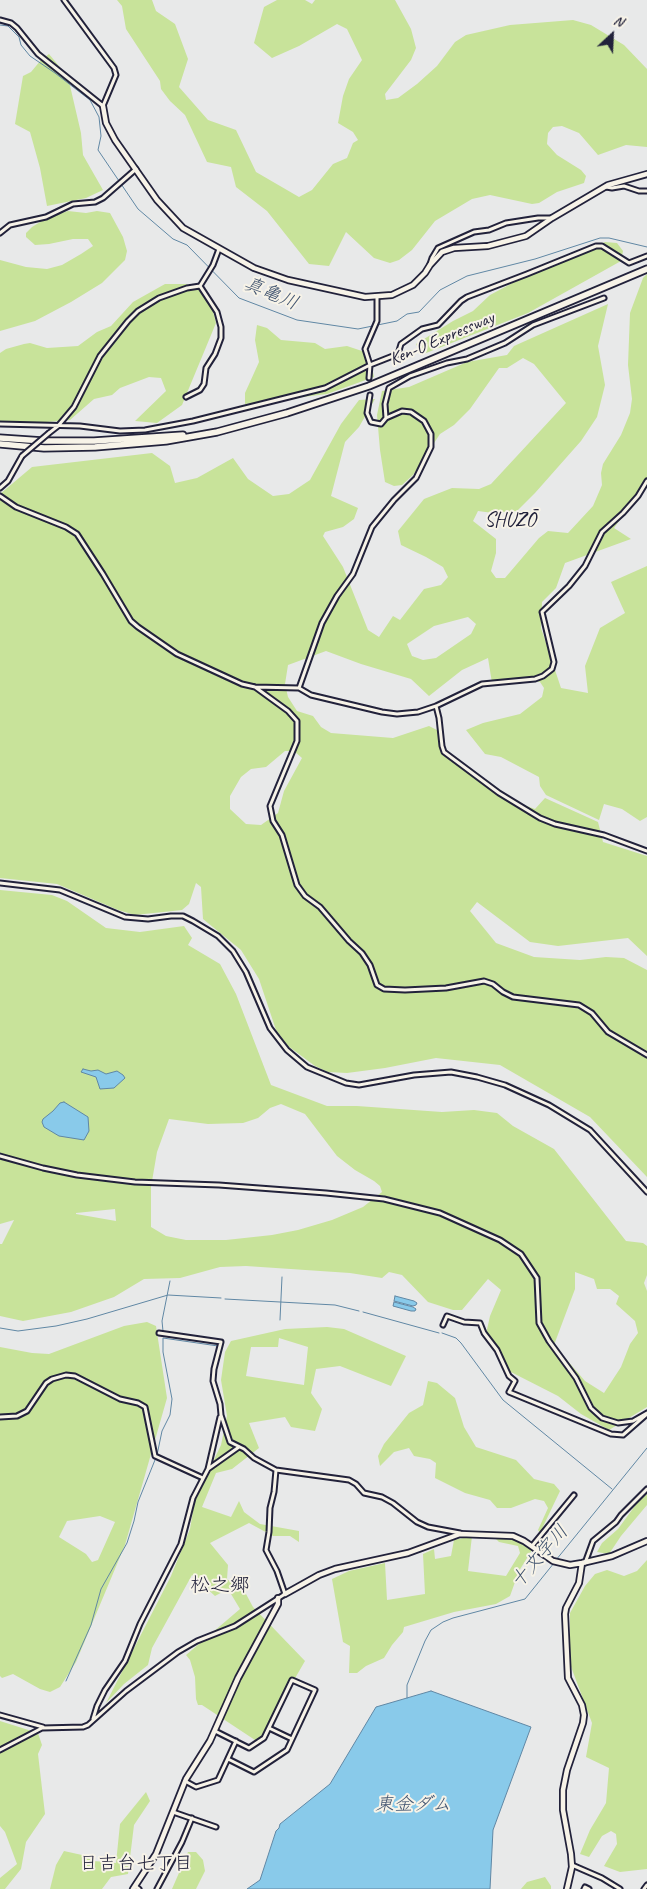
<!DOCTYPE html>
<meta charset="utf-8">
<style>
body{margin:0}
#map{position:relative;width:647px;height:1889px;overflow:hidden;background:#e8e9e9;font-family:Caveat,sans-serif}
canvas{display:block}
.north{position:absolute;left:587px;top:10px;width:50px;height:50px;-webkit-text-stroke:4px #f7f3e8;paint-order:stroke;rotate:25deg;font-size:14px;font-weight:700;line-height:20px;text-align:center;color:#22223b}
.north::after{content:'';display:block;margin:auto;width:18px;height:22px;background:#22223b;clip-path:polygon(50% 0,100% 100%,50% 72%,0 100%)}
</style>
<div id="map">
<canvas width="647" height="1889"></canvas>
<div class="north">N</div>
</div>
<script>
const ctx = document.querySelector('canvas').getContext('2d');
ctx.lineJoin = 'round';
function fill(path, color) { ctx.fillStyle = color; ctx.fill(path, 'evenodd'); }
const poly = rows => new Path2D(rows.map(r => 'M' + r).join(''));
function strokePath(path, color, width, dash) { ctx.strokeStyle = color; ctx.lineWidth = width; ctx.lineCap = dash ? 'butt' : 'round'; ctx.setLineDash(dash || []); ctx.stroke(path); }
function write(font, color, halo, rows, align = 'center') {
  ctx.font = font + ' Caveat,"Klee One",sans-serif'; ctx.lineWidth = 4; ctx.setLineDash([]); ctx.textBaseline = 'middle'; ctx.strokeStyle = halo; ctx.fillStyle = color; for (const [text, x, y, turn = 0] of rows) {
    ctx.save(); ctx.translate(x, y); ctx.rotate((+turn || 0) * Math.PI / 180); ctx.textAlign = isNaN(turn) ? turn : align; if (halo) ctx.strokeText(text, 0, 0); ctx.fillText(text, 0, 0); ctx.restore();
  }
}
const green = poly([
 [117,0,152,0,156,11,175,24,188,59,179,87,208,120,236,130,256,172,299,197,312,190,333,164,347,158,353,143,358,140,353,132,338,123,343,96,349,79,362,60,347,29,337,24,299,46,272,58,254,43,264,7,277,0,305,0,312,4,315,0,395,0,411,29,416,48,411,60,385,94,386,100,398,98,417,84,437,66,455,42,466,35,510,25,573,20,591,25,624,45,647,69,647,147,626,145,598,155,579,133,562,126,553,127,548,133,547,144,557,155,581,170,586,176,584,183,557,192,539,203,532,204,490,195,472,199,435,221,412,250,399,260,390,263,374,258,346,232,329,266,309,264,267,211,236,187,231,167,207,162,185,115,170,101,161,89,160,81,126,29,122,6],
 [49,54,68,77,81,133,83,155,103,190,86,198,47,206,40,168,30,132,15,124,23,76,31,72,41,60],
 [68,211,86,213,97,211,110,213,123,237,127,251,125,260,102,283,71,302,35,321,0,331,0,260,26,267,47,269,62,265,81,254,93,246,88,239,73,239,49,244,35,245,26,237,26,233,32,227,45,219],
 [605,242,617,243,623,251,621,261,528,313,421,355,416,344,453,321,473,311,490,295,535,271],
 [647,274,647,483,614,528,631,539,565,563,556,588,542,602,541,628,561,688,588,693,585,666,600,628,625,613,611,582,647,566,647,817,640,821,622,809,604,804,599,820,546,795,540,786,539,777,501,757,485,754,466,730,483,723,520,714,542,697,544,688,540,682,521,678,492,683,488,658,462,670,429,696,411,679,361,664,326,651,288,665,285,684,288,697,297,711,313,716,321,727,331,733,393,738,429,726,439,731,446,752,465,771,513,801,535,809,545,798,598,822,603,842,647,856,647,956,628,938,558,946,530,942,477,902,470,911,496,943,534,957,580,960,606,957,624,958,647,970,647,1177,590,1117,500,1065,436,1058,385,1068,347,1073,328,1072,315,1066,288,1046,276,1030,259,979,241,950,203,919,201,887,196,883,189,904,182,910,135,915,118,910,57,884,0,878,0,494,32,467,152,453,170,466,175,483,197,478,233,458,248,479,273,496,289,494,310,480,341,424,359,400,375,399,359,427,345,442,331,496,358,508,354,519,343,527,325,532,323,536,343,567,368,630,379,637,393,616,400,620,424,589,441,585,448,577,443,567,426,557,401,545,398,531,424,499,452,488,479,489,491,484,566,403,534,364,523,358,507,368,499,368,470,409,454,425,440,434,413,475,402,485,394,486,385,482,380,450,377,415,382,391,409,387,467,362,507,355,514,346,608,304,598,346,605,385,597,417,581,441,535,493,517,511,493,513,478,511,473,521,496,539,496,553,491,571,496,578,505,578,539,538,548,531,568,533,593,506,602,485,601,473,603,464,621,435,630,413,632,399,628,365,630,313,643,278],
 [468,617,476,624,471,634,436,658,423,660,412,656,407,644,434,626],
 [285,751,294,751,302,758,284,791,278,813,261,825,246,824,230,809,230,796,241,777,251,769,266,767],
 [165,284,186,284,206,293,211,304,216,323,182,405,157,423,135,421,166,391,161,378,149,377,120,388,112,395,94,399,70,420,47,422,0,422,0,353,6,349,24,344,30,343,47,348,78,346,97,332,111,326,133,302],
 [257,325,267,328,281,340,315,343,325,349,347,346,365,352,371,362,374,377,327,394,245,404,245,393,259,362,255,340],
 [0,890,52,895,67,901,106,928,140,932,184,926,192,938,188,945,220,964,236,994,271,1085,327,1106,357,1106,442,1112,474,1110,497,1113,513,1126,554,1149,626,1241,643,1243,647,1246,647,1275,644,1283,647,1291,647,1407,609,1430,581,1414,558,1396,507,1370,486,1334,490,1316,501,1290,488,1279,462,1310,453,1310,428,1302,402,1275,389,1272,382,1278,350,1273,246,1266,220,1267,180,1278,144,1279,114,1297,71,1312,23,1321,0,1316,0,1244,2,1244,14,1220,0,1224],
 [281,1104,305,1114,337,1156,355,1170,374,1181,380,1186,382,1192,363,1207,332,1220,298,1230,272,1235,226,1240,186,1240,166,1236,151,1227,151,1187,157,1152,169,1119,208,1124,243,1123,258,1118,270,1108],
 [115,1209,116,1221,76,1214,76,1213],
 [575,1272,594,1279,597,1289,610,1289,619,1296,616,1304,635,1321,638,1333,630,1344,621,1367,604,1393,585,1381,554,1345,575,1289],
 [147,1322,156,1326,167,1398,125,1545,76,1662,60,1687,50,1692,40,1689,13,1674,2,1678,0,1676,0,1347,32,1353,49,1354,124,1326],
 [100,1516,115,1522,98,1560,92,1562,86,1554,59,1537,67,1521],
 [327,1327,344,1329,406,1356,391,1386,340,1366,316,1369,311,1393,322,1409,315,1431,291,1427,285,1417,249,1423,259,1448,232,1469,216,1473,202,1507,231,1517,239,1501,244,1512,260,1524,299,1531,299,1542,290,1536,273,1536,249,1523,210,1543,228,1565,227,1579,246,1594,253,1607,305,1661,258,1742,202,1705,198,1705,196,1699,195,1677,190,1660,186,1655,240,1609,228,1589,215,1596,192,1575,152,1648,148,1665,124,1684,106,1703,171,1576,190,1529,195,1499,221,1445,227,1416,221,1380,225,1352,231,1341,285,1329],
 [279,1338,308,1347,304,1385,246,1376,251,1347,278,1347],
 [428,1381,437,1383,455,1398,464,1427,476,1447,516,1460,534,1479,554,1484,560,1491,540,1533,538,1530,548,1508,544,1501,535,1499,511,1508,497,1508,490,1500,465,1493,435,1478,436,1463,430,1459,414,1456,409,1448,394,1452,380,1466,378,1456,384,1444,409,1413,423,1405],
 [647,1494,647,1505,621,1536,609,1554,597,1552,602,1543,618,1529,640,1499],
 [472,1536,468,1571,506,1576,520,1553,518,1546,499,1542,495,1538,515,1540,532,1550,519,1571,510,1596,496,1604,454,1612,404,1627,403,1632,392,1645,384,1658,366,1666,357,1673,349,1673,350,1646,343,1642,332,1579,349,1571,385,1563,387,1600,425,1594,423,1554,434,1549,435,1559,451,1556,454,1540],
 [647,1560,647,1869,620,1872,604,1866,617,1844,616,1834,611,1831,602,1836,589,1857,580,1854,590,1830,606,1803,609,1768,586,1757,592,1723,570,1664,570,1613,585,1586,595,1574,607,1570,624,1576,637,1571],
 [0,1721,38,1733,42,1745,38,1754,45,1814,26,1842,21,1869,5,1889,0,1889,0,1878,17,1864,5,1832,0,1826],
 [146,1792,150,1801,134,1825,128,1874,111,1877,102,1889,50,1889,56,1865,64,1851,82,1855,94,1861,116,1863,120,1824],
 [188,1852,196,1852,203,1860,205,1871,196,1889,172,1889],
 [545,1877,551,1886,551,1889,521,1889,527,1882]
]);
const water = poly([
 [83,1069,91,1071,98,1070,106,1074,117,1071,123,1075,125,1078,114,1088,100,1089,96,1077,81,1072,83,1069],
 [64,1102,88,1117,89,1131,84,1140,59,1136,44,1127,42,1122,43,1119,53,1111,60,1103,64,1102],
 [395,1296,414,1301,417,1303,416,1305,413,1306,394,1301,395,1296],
 [394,1302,413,1307,416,1309,415,1311,411,1311,393,1306,394,1302],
 [431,1691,531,1727,493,1830,490,1889,247,1889,260,1880,276,1831,279,1828,280,1824,330,1784,376,1707,431,1691]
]);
const stream = poly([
 [0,25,8,26,19,37,21,45,30,56,55,73,90,100,99,117,101,136,98,150,138,209,173,239,187,245,239,298,297,320,358,329,397,321,407,314,419,312,440,290,467,276,535,259,600,238,609,238,647,247],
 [225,1299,335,1305,359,1311],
 [363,1312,439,1333],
 [280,1320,282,1277],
 [0,1328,18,1331,56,1326,87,1319,168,1295,221,1298],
 [163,1331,162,1321,170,1281],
 [442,1333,456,1338,461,1343,503,1400,612,1489],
 [556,1560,647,1448],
 [66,1681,91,1625,101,1589,127,1543,134,1521,138,1502,157,1455,162,1431,170,1415,172,1399,163,1352,163,1338,218,1346],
 [407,1698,407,1685,425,1641,431,1630,443,1622,453,1618,525,1599,554,1563]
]);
const street = poly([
 [0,20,11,23,17,28,38,54,103,106,116,75,114,68,64,0],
 [606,187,612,188,624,186,639,191,647,191],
 [0,233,10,225,46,217,73,204,95,202,103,198,136,169],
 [430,264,432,258,438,248,474,232,489,230,506,223,538,218,551,218],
 [200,286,213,265,219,249],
 [369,378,370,365,365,349,377,321,377,297],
 [186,397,200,390,204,384,206,368,215,354,221,338,221,327,217,312,200,286],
 [386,418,385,404,389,388,410,376,447,363,467,359,505,343,533,325,604,298],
 [0,424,80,426,120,431,145,430,193,421,325,388,370,365,398,354,401,344,422,329,438,325,461,301,467,297,527,274,596,246,602,246,629,263,647,256],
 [49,433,58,426,74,407,100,356,128,321,138,311,159,298,187,288,200,286],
 [0,488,8,481,22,456],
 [0,496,16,507,66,527,77,534,103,574,131,621,138,627,177,654,242,684,255,687,299,688,311,695,382,712,397,714,418,712,436,706,482,684,535,679,543,676,552,669,554,662,542,612,569,586,585,566,602,532,623,513,638,496,647,481],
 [255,687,288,711,297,721,297,741,270,806,273,821,282,835,297,885,305,896,320,907,349,941,362,953,370,965,377,985,384,989,405,990,446,988,484,981,493,984,503,992,513,997,579,1005,592,1013,608,1032,647,1055],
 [299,688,322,623,337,596,353,574,372,527,394,500,416,478,431,447,431,434,424,421,411,412,402,411,386,418,381,424,371,422,367,413,370,395],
 [436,706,439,718,442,746,444,752,499,793,540,818,555,824,604,835,647,851],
 [0,883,60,890,125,917,148,919,171,916,183,916,193,921,218,936,233,951,246,972,270,1028,287,1050,307,1067,346,1083,359,1085,414,1075,451,1072,477,1077,505,1085,549,1105,590,1130,647,1192],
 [0,1156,43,1168,77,1175,135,1182,219,1185,326,1193,384,1199,440,1213,500,1240,521,1254,537,1278,539,1323,549,1341,576,1378,591,1408,602,1418,618,1423,633,1421,647,1413],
 [443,1325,447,1316,464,1322,480,1323,484,1333,497,1350,509,1376,515,1381,509,1392,611,1434,623,1435,647,1414],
 [159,1333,221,1342,214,1369,213,1381,220,1404,221,1415,230,1442,244,1449,254,1458,276,1470,349,1480,356,1484,364,1493,382,1497,393,1503,417,1522,428,1527,460,1533],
 [0,1417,17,1416,27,1411,46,1383,52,1379,66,1375,75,1376,120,1399,138,1403,145,1407,155,1456,203,1478],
 [208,1469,239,1447],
 [532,1546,574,1495],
 [585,1563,593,1541,616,1522,621,1515,647,1489],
 [0,1715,43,1727],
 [93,1719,97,1706,105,1690,125,1661,140,1624,181,1544,193,1498,208,1469,220,1417],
 [269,1728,292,1739],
 [215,1731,249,1748,264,1738,292,1680,315,1690,287,1750,254,1772,228,1759],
 [0,1750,42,1728,83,1727,88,1725,126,1691,178,1652,197,1641,235,1626,285,1594,277,1571,266,1550,269,1532,270,1508,274,1492,276,1470],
 [185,1781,196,1787,218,1780,236,1741],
 [173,1812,216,1827],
 [572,1865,602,1878,620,1889],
 [135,1886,139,1889],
 [157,1889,182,1842,192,1818],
 [584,1889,585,1887,589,1889],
 [644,1889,647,1885]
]);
const secondary = poly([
 [103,106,106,123,115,140,157,200,183,228,254,268,288,280,365,297,392,295,413,285,425,273,430,265,442,252,454,248,488,246,526,236,552,218,608,185,647,174],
 [285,1594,319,1575,335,1569,408,1553,460,1534,513,1536,524,1541,553,1561,570,1565,582,1563,612,1556,647,1541],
 [133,1889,156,1854,186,1779,210,1741,238,1678,278,1604,278,1598],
 [567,1889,572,1867,571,1854,563,1810,563,1790,567,1770,583,1723,584,1715,582,1705,568,1678,565,1614,566,1608,579,1583,582,1563]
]);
const highway = poly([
 [0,438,44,441,94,441,183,435],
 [0,444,44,448,95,447,166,441,217,432,287,413,369,386,647,269]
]);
const streetBridge = poly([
 [22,456,49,433]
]);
const streetNames = [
 ["Ken-O Expressway",442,339,-23]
];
const waterNames = [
 ["真亀川",271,294,23],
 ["十文字川",540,1557,-49],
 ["東金ダム",413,1805]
];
const neighbourhoodNames = [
 ["日吉台七丁目",136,1864]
];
const quarterNames = [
 ["SHUZŌ",510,521],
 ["松之郷",220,1586]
];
fill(green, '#c8e39a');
fill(water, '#89caea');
strokePath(water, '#6087a4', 1);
strokePath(stream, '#6087a4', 1);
strokePath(street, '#22223b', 7);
strokePath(secondary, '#22223b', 8);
strokePath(highway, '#22223b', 9);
strokePath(street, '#f7f3e8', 3);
strokePath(secondary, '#f7f3e8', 4.5);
strokePath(highway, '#f7f3e8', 5.5);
strokePath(streetBridge, '#22223b', 7, []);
strokePath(streetBridge, '#f7f3e8', 3);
write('18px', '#22223b', '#f7f3e8', streetNames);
write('italic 19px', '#415470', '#f7f3e8', waterNames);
write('19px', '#22223b', '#f7f3e8', neighbourhoodNames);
write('20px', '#22223b', '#f7f3e8', quarterNames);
</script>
